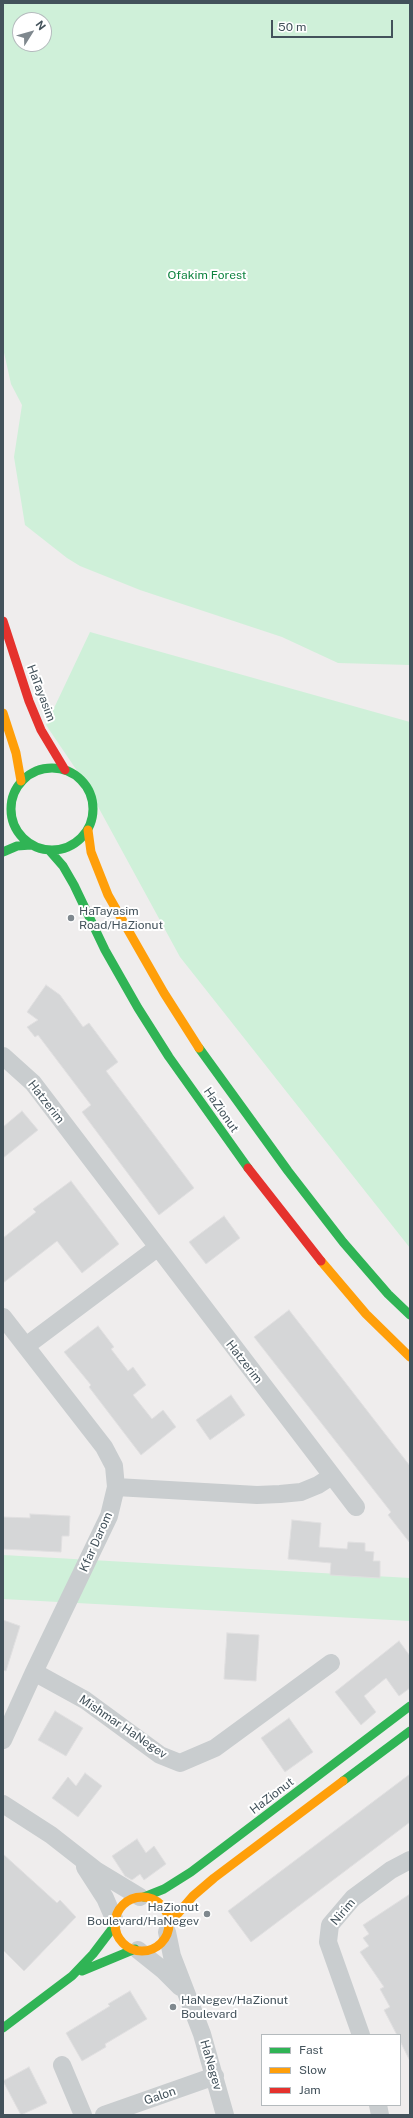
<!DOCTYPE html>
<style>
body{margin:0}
#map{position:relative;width:413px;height:2118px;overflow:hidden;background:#efeded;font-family:"Public Sans",sans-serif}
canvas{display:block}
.frame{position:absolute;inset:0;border:4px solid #43525b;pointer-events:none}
.legend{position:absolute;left:261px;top:2034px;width:140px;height:72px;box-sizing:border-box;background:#fff;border:1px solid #b4babd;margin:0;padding:5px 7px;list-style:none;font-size:12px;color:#43525b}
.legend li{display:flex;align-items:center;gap:8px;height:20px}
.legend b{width:20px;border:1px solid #b4babd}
.north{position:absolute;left:12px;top:12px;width:40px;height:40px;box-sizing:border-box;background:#fff;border:1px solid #b4babd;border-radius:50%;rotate:53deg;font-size:11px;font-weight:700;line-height:16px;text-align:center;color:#43525b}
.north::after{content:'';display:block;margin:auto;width:14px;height:18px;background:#7f888e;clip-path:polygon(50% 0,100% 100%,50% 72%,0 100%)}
.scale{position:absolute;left:271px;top:20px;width:122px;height:18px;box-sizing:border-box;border:2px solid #43525b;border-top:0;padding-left:5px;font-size:12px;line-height:14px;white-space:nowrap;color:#43525b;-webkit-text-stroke:3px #fff;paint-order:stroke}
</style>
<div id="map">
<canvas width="413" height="2118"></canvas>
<div class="frame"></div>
<ul class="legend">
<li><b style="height:5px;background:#30b455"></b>Fast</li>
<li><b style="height:5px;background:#ff9f0a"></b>Slow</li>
<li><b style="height:5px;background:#e5322d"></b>Jam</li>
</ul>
<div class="north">N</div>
<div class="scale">50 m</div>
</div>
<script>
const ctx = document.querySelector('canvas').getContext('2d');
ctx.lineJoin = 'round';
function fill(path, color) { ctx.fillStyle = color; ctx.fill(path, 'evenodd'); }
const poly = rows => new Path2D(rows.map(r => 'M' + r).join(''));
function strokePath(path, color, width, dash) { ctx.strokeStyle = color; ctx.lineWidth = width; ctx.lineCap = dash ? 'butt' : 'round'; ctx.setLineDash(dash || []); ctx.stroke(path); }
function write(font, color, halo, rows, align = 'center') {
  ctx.font = font + ' "Public Sans",sans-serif'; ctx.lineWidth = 4; ctx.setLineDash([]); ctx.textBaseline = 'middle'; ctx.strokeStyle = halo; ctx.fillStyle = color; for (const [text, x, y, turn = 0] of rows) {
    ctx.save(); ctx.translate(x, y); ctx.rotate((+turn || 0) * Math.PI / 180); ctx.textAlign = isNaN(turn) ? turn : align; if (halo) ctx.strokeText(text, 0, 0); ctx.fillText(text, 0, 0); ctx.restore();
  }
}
const green = poly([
 [3,3,410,3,410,665,338,663,282,637,140,590,80,566,67,558,25,525,14,457,22,405,11,384,3,348],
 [20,20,44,20,44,44,20,44],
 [90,632,410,722,410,1248,180,957,84,781,46,725],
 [3,1555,410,1578,410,1621,3,1599]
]);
const building = poly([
 [46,985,60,995,83,1027,89,1023,118,1062,106,1071,194,1188,159,1215,82,1112,91,1105,38,1035,35,1037,27,1027,38,1020,27,1012,46,985],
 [22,1111,38,1130,3,1158,3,1127,22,1111],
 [71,1181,119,1244,82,1273,57,1241,3,1283,3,1238,36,1212,33,1209,71,1181],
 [224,1216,240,1238,206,1264,189,1242,224,1216],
 [289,1310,410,1466,410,1543,388,1515,391,1512,254,1337,289,1310],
 [98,1326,114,1347,111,1349,128,1371,133,1367,146,1385,133,1395,152,1419,163,1410,176,1427,141,1455,89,1387,91,1385,64,1352,98,1326],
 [231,1395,245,1415,210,1440,196,1420,231,1395],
 [30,1514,70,1516,69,1536,62,1536,61,1552,3,1549,3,1517,30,1518,30,1514],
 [292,1520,321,1523,319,1547,347,1549,348,1542,365,1543,365,1551,374,1552,373,1561,380,1561,380,1578,330,1575,331,1563,288,1559,292,1520],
 [3,1620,20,1626,6,1671,3,1670,3,1620],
 [227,1633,259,1635,256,1681,224,1679,227,1633],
 [399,1641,410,1656,410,1688,399,1696,386,1678,364,1696,376,1712,361,1725,335,1692,399,1641],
 [55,1711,83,1728,66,1756,38,1740,55,1711],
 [289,1718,313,1752,285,1772,261,1738,289,1718],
 [85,1773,102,1786,78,1817,52,1798,68,1777,76,1786,85,1773],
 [410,1774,410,1822,251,1942,228,1911,410,1774],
 [137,1839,146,1853,154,1846,166,1864,144,1880,140,1874,132,1880,125,1876,112,1856,137,1839],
 [3,1854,57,1903,60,1900,76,1917,24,1971,3,1950,3,1854],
 [410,1894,410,2061,400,2041,400,2035,397,2035,384,2010,390,2007,380,1989,384,1987,360,1952,369,1946,363,1938,369,1934,363,1925,410,1894],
 [130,1991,147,2019,105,2044,106,2047,82,2061,66,2033,110,2006,108,2004,130,1991],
 [29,2067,47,2103,21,2115,3,2081,29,2067]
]);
const street = poly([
 [3,1056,33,1083,356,1507],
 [3,1317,104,1447,114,1466,116,1487,109,1516,34,1672,3,1740],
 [26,1346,157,1248],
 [116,1487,257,1495,280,1494,301,1492,318,1485,332,1476],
 [34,1672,85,1700,160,1755,180,1763,215,1748,331,1663],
 [3,1804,51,1835,97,1871,140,1897],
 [85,1867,105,1898,115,1921],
 [167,1932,172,1956,202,2034,225,2115],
 [138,1950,163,1970,180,1987],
 [361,2035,328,1942,330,1925,353,1898,391,1870,410,1860],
 [62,2065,83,2115],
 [378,2105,380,2115],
 [104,2115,215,2076]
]);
const fast = poly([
 '11 809a41 41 0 1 1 82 0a41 41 0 1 1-82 0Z',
 [49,850,63,866,74,885,105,950,138,1008,169,1057,248,1168],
 [3,852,17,846,31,845],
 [199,1048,288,1171,343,1242,388,1294,410,1315],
 [343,1781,410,1731],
 [144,1897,164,1889,191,1872,410,1706],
 [82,1971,135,1949],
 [3,2028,72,1976,93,1954,115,1925]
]);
const slow = poly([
 [3,713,16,753,21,781],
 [88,830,91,852,108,895,164,993,199,1048],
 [321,1261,366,1314,410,1357],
 '115 1924a27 27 0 1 1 54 0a27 27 0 1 1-54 0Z',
 [168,1925,193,1896,214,1878,343,1781]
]);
const jam = poly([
 [3,621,29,701,41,730,65,770],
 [248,1168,321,1261]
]);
const markers = [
 [71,918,4,"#7f888e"],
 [207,1914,4,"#7f888e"],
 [173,2007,4,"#7f888e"]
];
const parkNames = [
 ["Ofakim Forest",207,275]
];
const streetNames = [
 ["HaTayasim",41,693,69],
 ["Hatzerim",46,1102,52],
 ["HaZionut",221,1110,55],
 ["Hatzerim",244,1362,52],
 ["Kfar Darom",96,1542,-66],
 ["Mishmar HaNegev",123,1727,34],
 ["HaZionut",272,1796,-37],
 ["Nirim",343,1912,-50],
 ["HaNegev",211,2065,74],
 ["Galon",160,2096,-19]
];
const poiNames = [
 ["HaTayasim",79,911],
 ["Road/HaZionut",79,925],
 ["HaZionut",199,1907,"right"],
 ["Boulevard/HaNegev",199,1921,"right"],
 ["HaNegev/HaZionut",181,2000],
 ["Boulevard",181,2014]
];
fill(green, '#cff0d9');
fill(building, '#d5d6d7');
strokePath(building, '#e0dfe0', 1);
strokePath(street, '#c9cdcf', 18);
strokePath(fast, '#30b455', 9);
strokePath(slow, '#ff9f0a', 9);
strokePath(jam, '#e5322d', 9);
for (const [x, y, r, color] of markers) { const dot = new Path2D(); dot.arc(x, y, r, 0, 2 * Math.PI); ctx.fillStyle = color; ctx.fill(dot); strokePath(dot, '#fff', 1.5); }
write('12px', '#0e833f', '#fff', parkNames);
write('12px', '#43525b', '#fff', streetNames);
write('12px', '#43525b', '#fff', poiNames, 'left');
</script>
